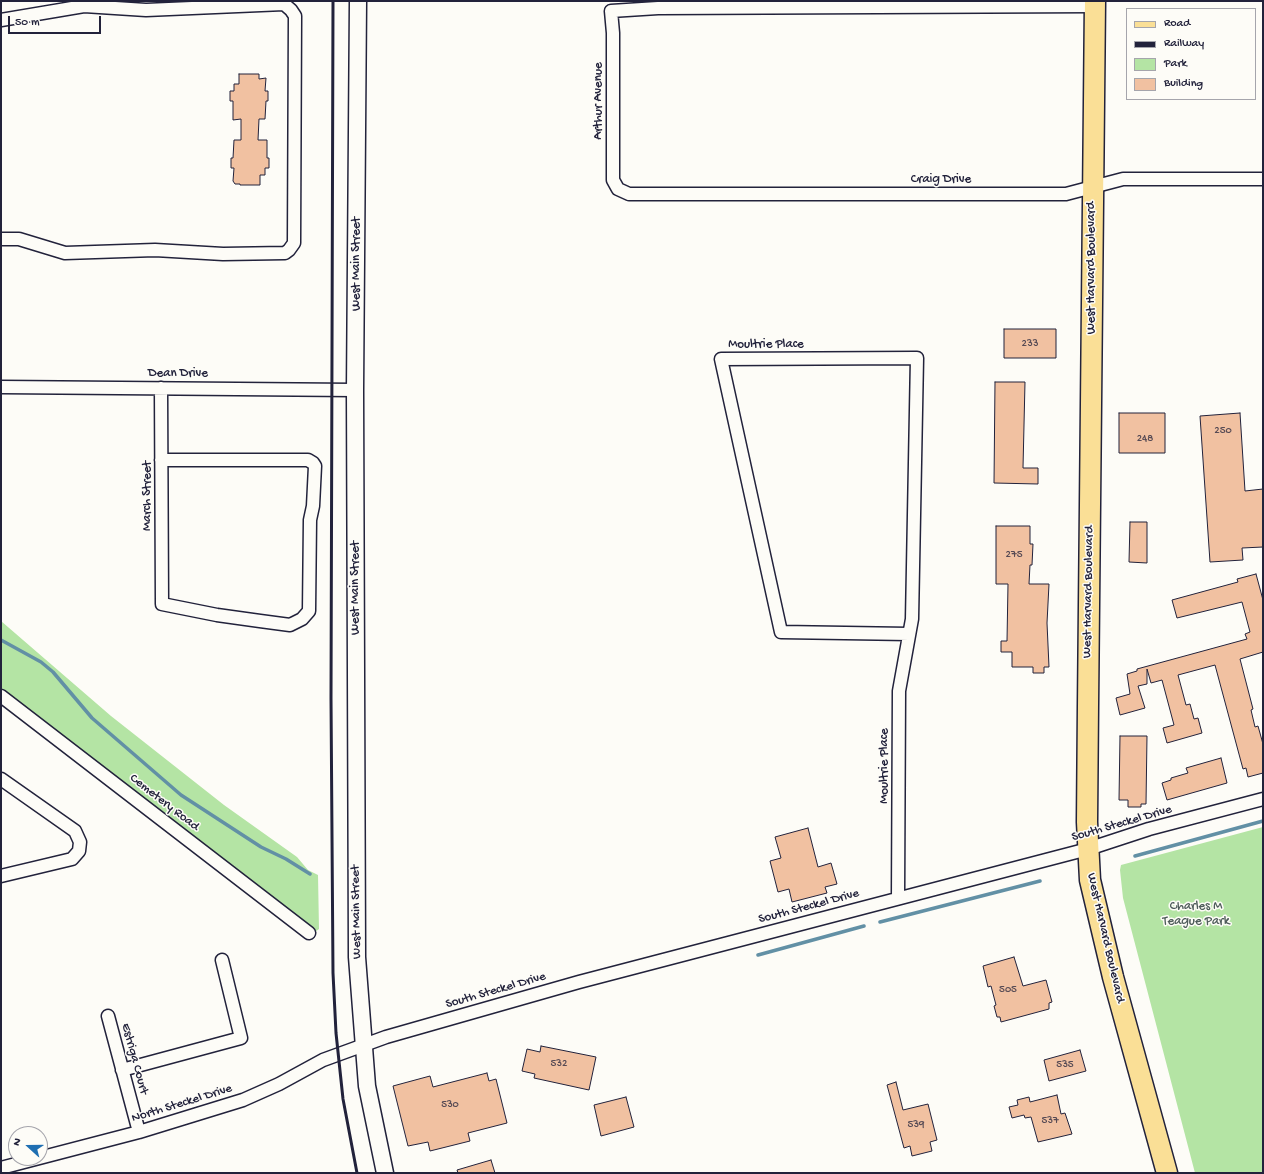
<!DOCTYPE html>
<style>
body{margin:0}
#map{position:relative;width:1264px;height:1174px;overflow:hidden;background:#fdfcf7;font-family:"Gochi Hand",sans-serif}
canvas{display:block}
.frame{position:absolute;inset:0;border:2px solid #22223b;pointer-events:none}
.legend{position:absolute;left:1126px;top:8px;width:130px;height:92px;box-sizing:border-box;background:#fdfcf7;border:1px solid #a5a5ac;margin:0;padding:5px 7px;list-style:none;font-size:12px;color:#22223b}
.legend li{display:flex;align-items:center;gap:8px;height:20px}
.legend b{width:20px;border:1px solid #a5a5ac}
.north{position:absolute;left:8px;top:1126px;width:40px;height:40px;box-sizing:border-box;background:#fdfcf7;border:1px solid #a5a5ac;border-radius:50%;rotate:291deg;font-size:11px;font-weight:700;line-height:16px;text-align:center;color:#22223b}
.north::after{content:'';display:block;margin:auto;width:14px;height:18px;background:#1f6fb2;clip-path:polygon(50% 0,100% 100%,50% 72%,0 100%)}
.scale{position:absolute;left:8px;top:16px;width:93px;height:18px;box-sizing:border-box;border:2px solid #22223b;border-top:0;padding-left:5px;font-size:12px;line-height:14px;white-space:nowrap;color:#22223b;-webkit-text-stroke:3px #fdfcf7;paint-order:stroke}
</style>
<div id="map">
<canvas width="1264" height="1174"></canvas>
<div class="frame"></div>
<ul class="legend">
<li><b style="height:5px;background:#fadf96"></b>Road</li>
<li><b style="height:5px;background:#22223b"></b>Railway</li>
<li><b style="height:11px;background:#b4e4a4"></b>Park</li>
<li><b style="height:11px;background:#f1c1a1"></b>Building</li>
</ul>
<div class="north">N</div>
<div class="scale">50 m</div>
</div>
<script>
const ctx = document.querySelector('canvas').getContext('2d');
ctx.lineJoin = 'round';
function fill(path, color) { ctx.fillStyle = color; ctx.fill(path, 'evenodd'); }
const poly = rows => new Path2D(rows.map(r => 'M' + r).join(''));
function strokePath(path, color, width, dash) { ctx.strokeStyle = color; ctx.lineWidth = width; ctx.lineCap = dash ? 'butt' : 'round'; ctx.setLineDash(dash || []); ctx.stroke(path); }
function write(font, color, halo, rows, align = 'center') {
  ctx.font = font + ' "Gochi Hand",sans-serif'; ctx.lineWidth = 3; ctx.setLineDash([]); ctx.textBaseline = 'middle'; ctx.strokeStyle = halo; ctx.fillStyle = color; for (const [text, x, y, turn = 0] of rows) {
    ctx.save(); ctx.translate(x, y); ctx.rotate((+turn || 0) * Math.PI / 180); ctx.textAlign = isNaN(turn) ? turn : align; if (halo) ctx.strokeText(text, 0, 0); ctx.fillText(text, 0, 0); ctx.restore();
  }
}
const green = poly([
 [1,621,111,716,224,805,297,857,308,870,318,875,319,929,315,932,1,688],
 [1263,827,1263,1173,1195,1173,1123,898,1120,870,1121,865]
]);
const stream = poly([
 [1,640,41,662,53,672,92,718,181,795,261,847,286,859,310,874],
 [1135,856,1263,821],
 [880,922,1040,881],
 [758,955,864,926]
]);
const building = poly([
 [239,74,259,74,259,79,266,78,265,91,268,91,268,101,266,101,265,119,259,119,258,140,267,140,267,158,269,158,269,168,265,168,265,175,260,175,260,185,240,185,240,184,235,184,233,181,234,168,231,168,231,158,233,158,234,140,241,140,241,119,233,120,233,101,230,101,230,91,234,91,234,84,239,84,239,74],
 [1004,329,1056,329,1056,358,1004,358,1004,329],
 [995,382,1025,382,1023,468,1038,468,1038,484,994,483,995,382],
 [1119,413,1165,413,1165,453,1119,453,1119,413],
 [1240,413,1245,491,1263,489,1263,547,1242,548,1243,560,1210,562,1200,416,1240,413],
 [1130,522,1147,522,1147,563,1129,562,1130,522],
 [996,526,1030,526,1030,544,1033,544,1032,565,1030,565,1029,584,1049,584,1047,623,1049,667,1044,667,1044,673,1033,673,1033,667,1012,667,1012,652,1001,652,1001,641,1007,641,1008,584,996,584,996,526],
 [1256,574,1263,600,1263,652,1240,659,1253,709,1251,710,1255,727,1258,726,1263,744,1263,773,1248,777,1246,768,1243,769,1215,665,1178,675,1186,705,1190,704,1194,719,1198,718,1202,733,1167,743,1163,728,1174,725,1162,680,1151,683,1147,669,1147,684,1138,686,1145,708,1120,715,1116,698,1130,694,1127,674,1137,671,1137,669,1247,639,1245,634,1250,632,1242,602,1177,618,1172,600,1238,582,1237,579,1256,574],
 [1120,736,1147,736,1146,804,1141,804,1141,807,1128,807,1128,800,1119,800,1120,736],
 [1221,758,1227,783,1167,800,1162,783,1171,780,1171,778,1188,773,1186,768,1221,758],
 [808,828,818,867,831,863,837,884,825,887,827,893,792,902,789,889,778,892,770,861,781,858,775,837,808,828],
 [1014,957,1023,986,1046,980,1052,1002,1049,1003,1049,1009,1001,1022,1000,1017,997,1017,994,1006,996,1005,991,986,988,987,983,966,1014,957],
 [541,1046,596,1057,589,1090,534,1078,535,1074,522,1071,527,1049,540,1052,541,1046],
 [1080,1050,1086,1071,1049,1081,1044,1060,1080,1050],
 [487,1073,489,1081,496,1079,507,1123,468,1133,470,1141,430,1151,428,1142,408,1146,393,1086,430,1076,433,1087,487,1073],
 [896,1082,903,1110,928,1104,937,1140,930,1142,932,1151,912,1156,910,1146,904,1148,887,1085,896,1082],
 [1057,1095,1061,1114,1065,1113,1072,1134,1038,1142,1031,1117,1025,1118,1024,1115,1012,1118,1009,1107,1018,1105,1017,1100,1029,1097,1030,1102,1057,1095],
 [626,1097,634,1127,601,1136,594,1105,626,1097],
 [491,1160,495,1173,458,1173,457,1170,491,1160]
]);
const minor = poly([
 [1095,6,658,8,611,11,613,33,613,180,618,189,629,194,1066,194,1123,179,1263,179],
 [1,20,84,6,146,10,284,4,291,10,295,16,294,243,289,250,285,253,223,254,155,250,65,253,19,239,1,239],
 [1,387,355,390],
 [161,388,162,604,217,615,260,621,290,625,302,619,309,611,310,520,313,506,315,466,313,463,308,460,161,460],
 [1,696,309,933],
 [1,779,75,831,80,842,79,851,72,859,1,876],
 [898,898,899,691,912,619,917,358,721,359,781,632,909,634],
 [108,1016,139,1132],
 [122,1070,241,1038,222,960],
 [1,1168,139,1132,243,1100,279,1084,323,1060,386,1037,579,982,1088,849,1149,829,1263,799]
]);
const tertiary = poly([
 [358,1,355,390,357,957,367,1086,385,1173]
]);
const primary = poly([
 [1095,1,1088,705,1087,822,1090,880,1113,977,1167,1173]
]);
const rail = poly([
 [333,1,331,698,333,973,336,1033,343,1099,357,1173]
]);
const numberNames = [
 ["233",1030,344],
 ["250",1223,431],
 ["248",1145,439],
 ["275",1014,555],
 ["505",1008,990],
 ["532",559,1064],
 ["535",1065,1065],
 ["530",450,1105],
 ["537",1050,1121],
 ["539",916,1125]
];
const streetNames = [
 ["Arthur Avenue",599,101,-90],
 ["Craig Drive",941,180],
 ["West Main Street",357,264,-90],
 ["West Harvard Boulevard",1092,268,-90],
 ["Moultrie Place",766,345],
 ["Dean Drive",178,374],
 ["March Street",148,496,-90],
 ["West Main Street",356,588,-90],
 ["West Harvard Boulevard",1089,592,-89],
 ["Moultrie Place",885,766,-90],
 ["Cemetery Road",164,803,38],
 ["South Steckel Drive",1122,824,-16],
 ["South Steckel Drive",809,907,-15],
 ["West Main Street",357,912,-91],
 ["West Harvard Boulevard",1105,938,77],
 ["South Steckel Drive",496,991,-16],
 ["Estriga Court",134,1059,75],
 ["North Steckel Drive",182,1104,-17]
];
const parkNames = [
 ["Charles M",1196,907],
 ["Teague Park",1196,922]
];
fill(green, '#b4e4a4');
strokePath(stream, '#6290a5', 3.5);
fill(building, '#f1c1a1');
strokePath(building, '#22223b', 1);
strokePath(minor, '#22223b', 15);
strokePath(tertiary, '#22223b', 19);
strokePath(primary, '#22223b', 23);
strokePath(minor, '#fdfcf7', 12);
strokePath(tertiary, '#fdfcf7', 16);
strokePath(primary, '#fadf96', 20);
strokePath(rail, '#22223b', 3);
write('11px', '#564a54', null, numberNames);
write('13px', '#22223b', '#fdfcf7', streetNames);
write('13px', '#4e5c5a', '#fdfcf7', parkNames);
</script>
